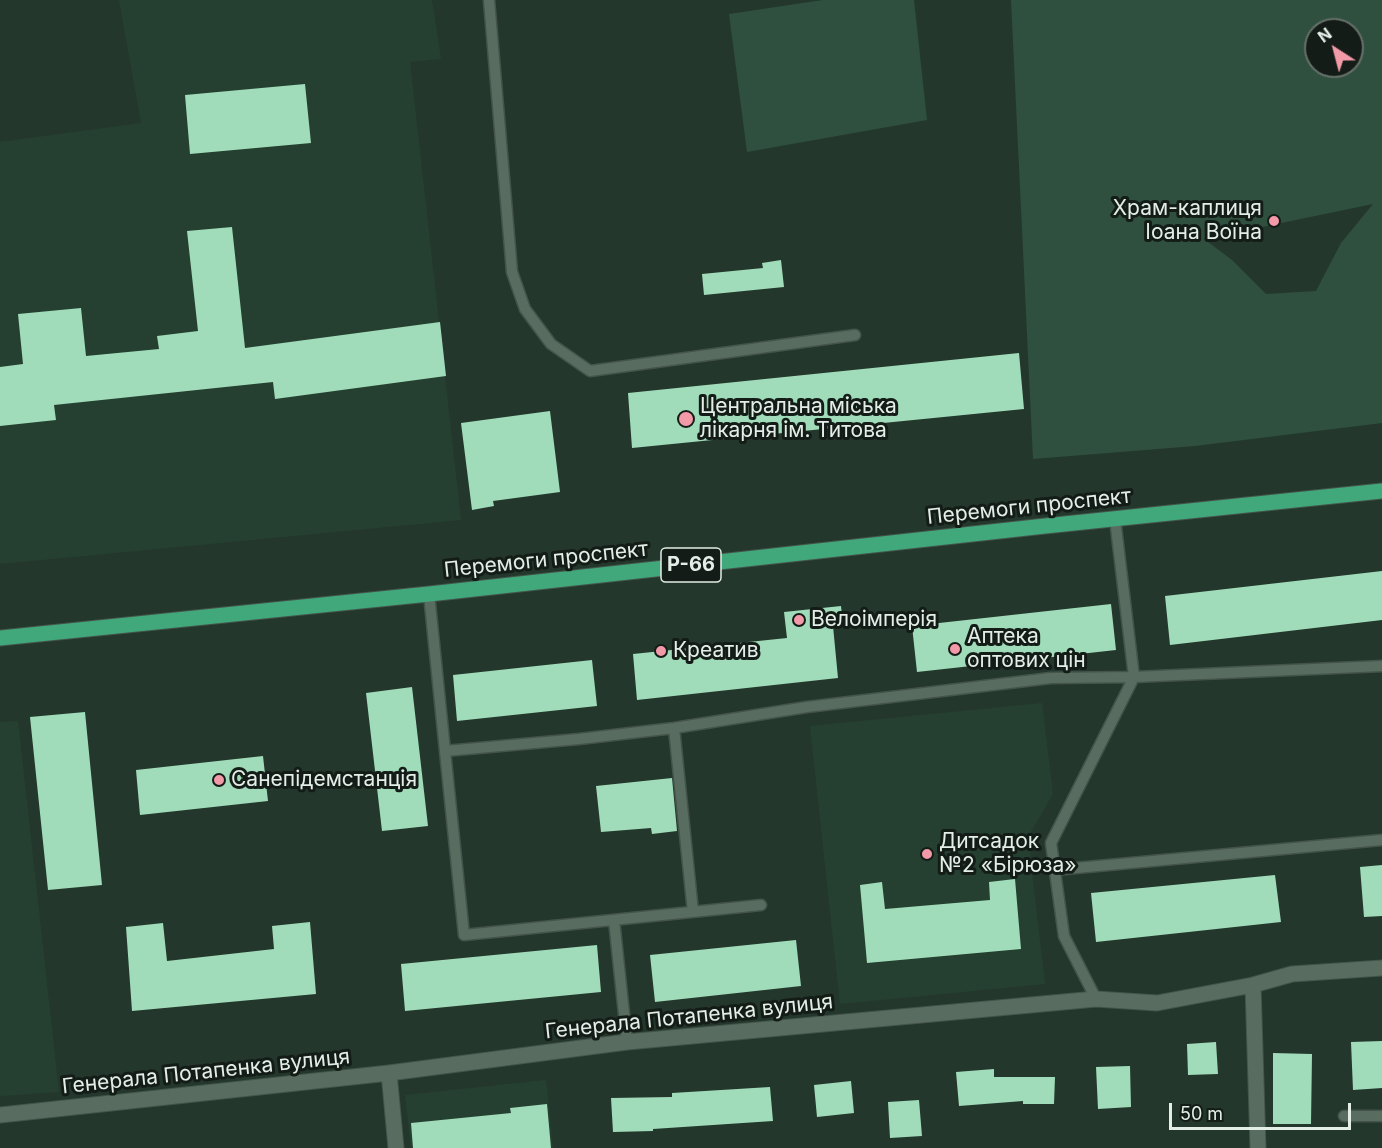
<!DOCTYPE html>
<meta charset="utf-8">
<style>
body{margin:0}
#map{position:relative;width:1382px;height:1148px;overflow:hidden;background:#24372c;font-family:Inter,sans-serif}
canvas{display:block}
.north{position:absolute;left:1304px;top:18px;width:60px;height:60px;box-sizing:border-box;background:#141c17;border:2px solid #66706a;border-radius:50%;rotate:324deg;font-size:16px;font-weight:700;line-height:24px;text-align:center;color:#e2eee6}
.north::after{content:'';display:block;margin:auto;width:21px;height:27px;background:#f39aa9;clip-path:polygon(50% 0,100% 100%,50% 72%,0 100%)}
.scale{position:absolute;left:1169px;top:1103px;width:182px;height:27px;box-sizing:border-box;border:3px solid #e2eee6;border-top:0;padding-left:8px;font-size:18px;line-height:21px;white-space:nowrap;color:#e2eee6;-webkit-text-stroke:4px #141c17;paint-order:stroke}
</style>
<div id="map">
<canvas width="1382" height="1148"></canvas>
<div class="north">N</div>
<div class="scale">50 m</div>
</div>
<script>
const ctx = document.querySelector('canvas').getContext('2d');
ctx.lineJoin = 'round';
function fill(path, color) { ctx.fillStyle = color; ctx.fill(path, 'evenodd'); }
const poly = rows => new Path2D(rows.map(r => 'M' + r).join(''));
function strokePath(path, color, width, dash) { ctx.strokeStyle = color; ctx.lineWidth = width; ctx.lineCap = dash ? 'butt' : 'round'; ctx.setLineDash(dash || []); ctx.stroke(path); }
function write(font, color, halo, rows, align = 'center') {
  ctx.font = font + ' Inter,sans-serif'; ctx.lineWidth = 6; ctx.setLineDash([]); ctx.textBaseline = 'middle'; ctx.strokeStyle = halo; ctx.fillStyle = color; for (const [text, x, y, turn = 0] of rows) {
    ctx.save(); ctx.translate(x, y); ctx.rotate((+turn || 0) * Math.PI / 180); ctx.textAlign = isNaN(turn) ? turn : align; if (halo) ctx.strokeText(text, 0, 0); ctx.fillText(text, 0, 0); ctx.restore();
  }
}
const built = poly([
 [119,0,432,0,441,59,410,62,461,520,0,564,0,142,141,123],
 [1042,703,1053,794,1029,835,1032,873,1045,984,840,1004,810,726],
 [18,721,59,1092,0,1096,0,722],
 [546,1080,553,1148,411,1148,405,1095]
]);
const green = poly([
 [823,0,914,0,927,120,747,152,729,14],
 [1011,0,1382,0,1382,423,1195,446,1033,459],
 [1316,30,1352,30,1352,66,1316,66],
 [1373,204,1341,243,1316,291,1266,294,1232,260,1204,239]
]);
const building = poly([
 [305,84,311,143,190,154,185,95],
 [232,227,245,348,440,322,446,376,275,399,273,382,54,405,56,420,0,426,0,367,23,364,18,314,81,308,86,356,159,349,157,336,198,331,187,231],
 [781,260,784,287,704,295,702,274,763,268,762,263],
 [1019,353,1024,409,632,448,628,393],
 [550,411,560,492,493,501,494,506,472,510,461,423],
 [1382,571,1382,620,1170,645,1165,596],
 [1111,604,1116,650,917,672,912,626],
 [841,606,843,625,833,626,838,678,637,700,633,654,787,638,784,612],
 [592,660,597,706,457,721,453,675],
 [412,687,428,826,382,831,366,693],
 [85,712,102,885,48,890,30,717],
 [263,756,268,801,140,815,136,770],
 [672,778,677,831,652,834,651,828,601,832,596,786],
 [1382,865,1382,916,1364,917,1360,867],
 [1275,875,1281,922,1096,942,1091,893],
 [1015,879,1021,949,867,963,860,885,882,882,885,909,990,900,989,882],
 [310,922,316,994,132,1011,126,927,163,923,167,961,274,949,272,926],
 [796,940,801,986,655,1002,650,955],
 [597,945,601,992,405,1011,401,964],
 [1382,1041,1382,1088,1353,1090,1351,1042],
 [1216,1042,1218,1074,1188,1075,1187,1044],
 [1273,1053,1312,1054,1311,1124,1273,1124],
 [1130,1066,1131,1107,1098,1109,1096,1067],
 [994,1069,994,1077,1055,1077,1054,1104,1023,1104,1023,1101,959,1106,956,1072],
 [851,1081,854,1113,817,1117,814,1085],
 [770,1087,773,1121,653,1129,653,1131,613,1132,611,1098,672,1097,672,1093],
 [919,1100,922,1136,890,1138,888,1102],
 [547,1104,551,1148,413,1148,411,1123,511,1113,510,1108]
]);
const service = poly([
 [489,0,512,272,525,309,551,344,590,371,855,335],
 [429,594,445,751],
 [674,728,693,912],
 [1054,870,1382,840],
 [761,905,464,935,445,751,579,739,674,728,807,707,1051,678,1134,677,1382,666],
 [614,920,627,1042],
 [1096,999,1064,936,1051,843,1134,677,1115,519],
 [1344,1116,1382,1116]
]);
const minor = poly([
 [1253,985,1258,1148],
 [389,1073,396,1148],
 [0,1115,389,1073,627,1042,1096,999,1157,1003,1253,985,1292,974,1382,968]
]);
const primary = poly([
 [0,638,429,594,1045,526,1382,491]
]);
const markers = [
 [1274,221,6,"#f39aa9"],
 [686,419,8,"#f39aa9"],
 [799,620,6,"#f39aa9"],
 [955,649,6,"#f39aa9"],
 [661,651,6,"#f39aa9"],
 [219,780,6,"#f39aa9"],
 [927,854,6,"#f39aa9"]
];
const shields = [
 [691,565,60]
];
const shieldNames = [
 ["Р-66",691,565]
];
const poiNames = [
 ["Храм-каплиця",1262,209,"right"],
 ["Іоана Воїна",1262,233,"right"],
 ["Центральна міська",700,407],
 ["лікарня ім. Титова",700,431],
 ["Велоімперія",811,620],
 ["Аптека",967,637],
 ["оптових цін",967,661],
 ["Креатив",673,651],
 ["Санепідемстанція",231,780],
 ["Дитсадок",939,842],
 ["№2 «Бірюза»",939,866]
];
const streetNames = [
 ["Перемоги проспект",1029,507,-6],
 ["Перемоги проспект",546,560,-6],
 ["Генерала Потапенка вулиця",689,1017,-6],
 ["Генерала Потапенка вулиця",206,1072,-6]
];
fill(built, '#254031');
fill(green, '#2f503e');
fill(building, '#a0dcb9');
strokePath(service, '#44544b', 13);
strokePath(minor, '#44544b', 17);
strokePath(primary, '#44544b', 17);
strokePath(service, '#586d60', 10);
strokePath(minor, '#586d60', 15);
strokePath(primary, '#40a87a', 15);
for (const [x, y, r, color] of markers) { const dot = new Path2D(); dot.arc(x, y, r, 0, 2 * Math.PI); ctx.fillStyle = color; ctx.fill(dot); strokePath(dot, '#141c17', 2); }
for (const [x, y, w] of shields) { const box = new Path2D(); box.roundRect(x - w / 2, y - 17, w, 34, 4.5); ctx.fillStyle = '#141c17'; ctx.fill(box); strokePath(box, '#e2eee6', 1.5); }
write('bold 20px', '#e2eee6', null, shieldNames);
write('21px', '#e2eee6', '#141c17', poiNames, 'left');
write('21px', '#e2eee6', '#141c17', streetNames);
</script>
